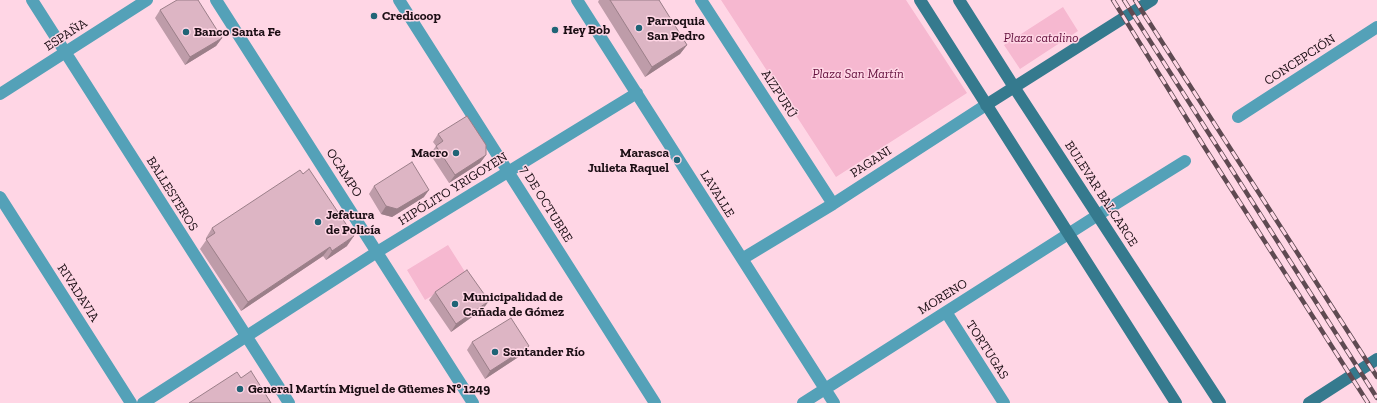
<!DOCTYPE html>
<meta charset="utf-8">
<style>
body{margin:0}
canvas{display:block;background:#ffd6e5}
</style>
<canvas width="1377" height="403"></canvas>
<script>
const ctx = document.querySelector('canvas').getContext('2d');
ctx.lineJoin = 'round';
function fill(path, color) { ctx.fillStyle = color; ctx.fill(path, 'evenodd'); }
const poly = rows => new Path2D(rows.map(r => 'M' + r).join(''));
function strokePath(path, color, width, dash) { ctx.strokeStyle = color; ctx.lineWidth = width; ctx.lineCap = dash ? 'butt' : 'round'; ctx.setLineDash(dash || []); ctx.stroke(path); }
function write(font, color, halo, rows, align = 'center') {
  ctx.font = font + ' "Zilla Slab",serif'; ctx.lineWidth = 3; ctx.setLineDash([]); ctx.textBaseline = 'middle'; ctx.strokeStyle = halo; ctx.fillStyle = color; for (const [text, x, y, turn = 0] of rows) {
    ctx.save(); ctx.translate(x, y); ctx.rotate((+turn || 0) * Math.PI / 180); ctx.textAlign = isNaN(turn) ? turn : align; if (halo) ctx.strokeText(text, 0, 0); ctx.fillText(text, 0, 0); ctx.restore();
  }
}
const green = poly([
 [721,0,906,0,967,93,836,177],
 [1063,7,1078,31,1020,69,1004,45],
 [448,245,467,275,425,300,407,270]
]);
const street = poly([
 [32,0,289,403],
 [216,0,473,403],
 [399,0,655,403],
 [577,0,834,403],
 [701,0,833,204],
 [0,94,147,0],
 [1238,117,1377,27],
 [0,197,131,403],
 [742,259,833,204,986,105],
 [946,312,1004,403],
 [143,403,377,252,637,93],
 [803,403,1098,215,1185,161]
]);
const secondary = poly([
 [920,0,1176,403],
 [959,0,1014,87,1220,403],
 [986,105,1152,0],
 [1309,403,1377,359]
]);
const rail = poly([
 [1113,0,1205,148,1368,403],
 [1124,0,1377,398],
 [1135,0,1377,377]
]);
const wall = poly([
 [599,0,659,0,687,45,680,54,645,77,598,2],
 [160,10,222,38,216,46,185,65,155,18],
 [438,134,486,155,480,163,449,183,430,154,436,146,433,142],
 [374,186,424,197,392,217,381,214,369,194],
 [212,228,347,246,326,260,323,256,241,311,200,249,207,239,206,238],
 [435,292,483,309,451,332,429,300],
 [472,342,529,346,523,354,485,379,467,350]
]);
const shadedWall = poly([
 [222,38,216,46,185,65,190,57],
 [687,45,680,54,645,77,652,67],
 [486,155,480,163,449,183,455,175],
 [429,190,424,197,392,217,381,214,386,206],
 [354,236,347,246,326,260,332,251],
 [330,247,323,256,241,311,248,302],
 [489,301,483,309,451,332,456,324],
 [529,346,523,354,485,379,490,371]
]);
const building = poly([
 [177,0,198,0,222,38,190,57,160,10,177,0],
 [610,0,659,0,687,45,652,67,610,0],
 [467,116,486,145,486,155,455,175,436,146,443,141,438,134,467,116],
 [412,162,429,190,397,209,386,206,374,186,412,162],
 [309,169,354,236,332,251,330,247,248,302,206,239,215,233,212,228,300,170,303,174,309,169],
 [467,270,489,301,456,324,435,292,467,270],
 [511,318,529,346,490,371,472,342,511,318],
 [251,371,271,403,189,403,237,372,241,378,251,371]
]);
const markers = [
 [374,16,4,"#206476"],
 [639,28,4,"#206476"],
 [555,30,4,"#206476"],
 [186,32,4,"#206476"],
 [456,153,4,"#206476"],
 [677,160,4,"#206476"],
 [318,222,4,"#206476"],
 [455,304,4,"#206476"],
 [495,352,4,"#206476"],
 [240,389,4,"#206476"]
];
const poiNames = [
 ["Credicoop",382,16],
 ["Parroquia",647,21],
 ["San Pedro",647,36],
 ["Hey Bob",563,30],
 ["Banco Santa Fe",194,32],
 ["Macro",448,153,"right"],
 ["Marasca",669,153,"right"],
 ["Julieta Raquel",669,168,"right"],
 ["Jefatura",326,215],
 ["de Policía",326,230],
 ["Municipalidad de",463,297],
 ["Cañada de Gómez",463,312],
 ["Santander Río",503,352],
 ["General Martín Miguel de Güemes N° 1249",248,389]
];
const streetNames = [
 ["ESPAÑA",66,35,-33],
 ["CONCEPCIÓN",1300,60,-33],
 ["AIZPURÚ",779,94,57],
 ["PAGANI",871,162,-33],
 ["OCAMPO",344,173,57],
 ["HIPÓLITO YRIGOYEN",453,189,-32],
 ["BALLESTEROS",172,194,58],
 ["LAVALLE",717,194,58],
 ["BULEVAR BALCARCE",1101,194,57],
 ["7 DE OCTUBRE",546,204,58],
 ["RIVADAVIA",78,293,57],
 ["MORENO",943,297,-32],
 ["TORTUGAS",987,350,57]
];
const parkNames = [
 ["Plaza catalino",1041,38],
 ["Plaza San Martín",858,74]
];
fill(green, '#f6b8d0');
strokePath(street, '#54a1b8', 12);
strokePath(secondary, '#357a8e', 12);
strokePath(rail, '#5f4a52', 4.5);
strokePath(rail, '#ffd6e5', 3, [9]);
fill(wall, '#be9ca9');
fill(shadedWall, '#9b7f89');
fill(building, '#ddb5c4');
strokePath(building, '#9b7f89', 1);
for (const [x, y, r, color] of markers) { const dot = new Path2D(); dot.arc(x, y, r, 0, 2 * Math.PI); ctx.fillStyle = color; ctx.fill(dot); strokePath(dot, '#ffd6e5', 1.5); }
write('bold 13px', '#1b0e14', '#ffd6e5', poiNames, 'left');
write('13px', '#1b0e14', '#ffd6e5', streetNames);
write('italic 13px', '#630f3c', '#ffd6e5', parkNames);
</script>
